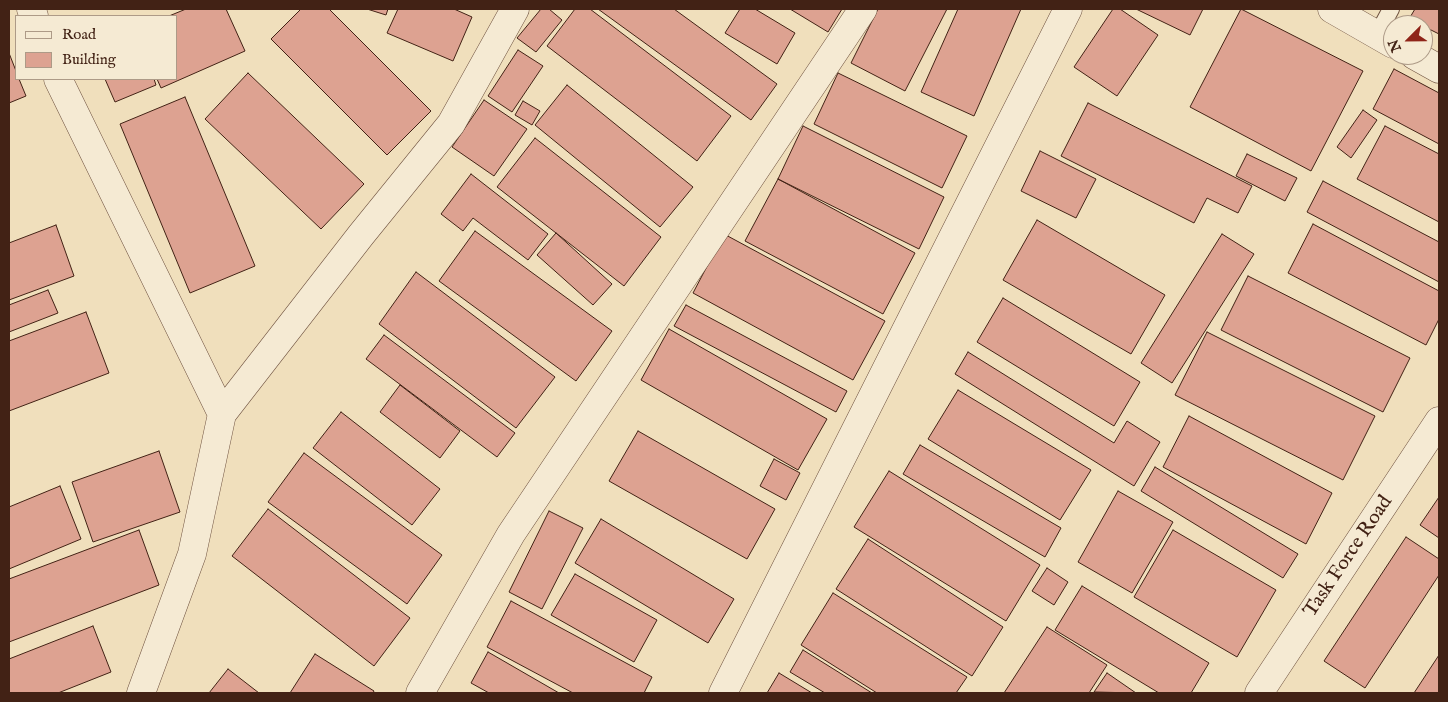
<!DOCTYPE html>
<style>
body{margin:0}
#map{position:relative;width:1448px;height:702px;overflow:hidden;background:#f0dfbc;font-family:"IM FELL English",serif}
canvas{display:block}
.frame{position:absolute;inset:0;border:10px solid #422215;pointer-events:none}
.legend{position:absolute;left:15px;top:15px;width:162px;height:65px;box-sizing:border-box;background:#f5ead3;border:1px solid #ad9a87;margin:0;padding:6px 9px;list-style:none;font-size:15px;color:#422215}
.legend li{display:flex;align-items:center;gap:10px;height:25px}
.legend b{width:25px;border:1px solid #ad9a87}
.north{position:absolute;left:1383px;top:15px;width:50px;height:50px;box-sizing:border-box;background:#f5ead3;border:1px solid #ad9a87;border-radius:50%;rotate:247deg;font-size:14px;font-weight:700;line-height:20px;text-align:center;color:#422215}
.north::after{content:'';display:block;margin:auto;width:18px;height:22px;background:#8f2418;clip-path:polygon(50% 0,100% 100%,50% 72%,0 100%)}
</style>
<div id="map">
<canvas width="1448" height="702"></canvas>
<div class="frame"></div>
<ul class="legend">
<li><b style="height:6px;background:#f5ead3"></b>Road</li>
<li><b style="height:14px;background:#dda291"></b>Building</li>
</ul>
<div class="north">N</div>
</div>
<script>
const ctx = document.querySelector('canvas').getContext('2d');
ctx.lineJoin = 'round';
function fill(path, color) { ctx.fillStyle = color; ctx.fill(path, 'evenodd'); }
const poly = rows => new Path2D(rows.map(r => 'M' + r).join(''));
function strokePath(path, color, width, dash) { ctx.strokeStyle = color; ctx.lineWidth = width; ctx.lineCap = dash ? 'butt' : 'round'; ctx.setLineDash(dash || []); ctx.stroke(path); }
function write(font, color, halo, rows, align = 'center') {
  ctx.font = font + ' "IM FELL English",serif'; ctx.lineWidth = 4; ctx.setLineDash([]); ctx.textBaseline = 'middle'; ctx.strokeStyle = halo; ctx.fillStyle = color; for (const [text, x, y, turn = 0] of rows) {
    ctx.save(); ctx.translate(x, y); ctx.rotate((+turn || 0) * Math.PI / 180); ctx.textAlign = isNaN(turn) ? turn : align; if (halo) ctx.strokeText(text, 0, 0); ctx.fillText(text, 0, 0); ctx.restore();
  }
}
const building = poly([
 [186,9,226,9,245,51,161,88,157,79,176,79,176,16,169,16,186,9],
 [301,9,329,9,431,111,387,155,271,39,301,9],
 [367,9,388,9,386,15,367,9],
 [398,9,454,9,472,17,453,61,387,33,398,9],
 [541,9,549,9,562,20,536,52,517,38,541,9],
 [575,9,590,9,731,116,697,161,547,46,575,9],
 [598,9,674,9,777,84,751,120,598,9],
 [740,9,755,9,795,33,777,64,725,33,740,9],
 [790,9,842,9,828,32,790,9],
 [878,9,947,9,905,91,851,63,878,9],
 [958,9,1021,9,974,116,921,92,958,9],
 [1113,9,1120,9,1158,35,1117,96,1074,67,1113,9],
 [1136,9,1203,9,1190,35,1136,9],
 [1241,9,1363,71,1311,171,1190,107,1241,9],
 [1415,9,1439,9,1439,34,1409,19,1415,9],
 [518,50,543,66,512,112,488,96,518,50],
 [9,53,16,71,16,79,19,79,26,96,9,103,9,53],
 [1394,69,1439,93,1439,144,1373,109,1394,69],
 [248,73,364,184,321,229,205,119,248,73],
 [838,73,967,136,942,188,814,124,838,73],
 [105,79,154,79,156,85,115,102,105,79],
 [567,85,693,187,660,227,535,125,567,85],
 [185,97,255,266,190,293,120,124,185,97],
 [484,100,527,129,494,176,452,147,484,100],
 [523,101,540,111,532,125,515,115,523,101],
 [1088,103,1252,186,1238,213,1207,198,1194,223,1061,156,1088,103],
 [1363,110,1377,120,1351,158,1337,147,1363,110],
 [803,126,944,197,919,249,778,179,803,126],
 [1385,126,1439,154,1439,222,1357,179,1385,126],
 [535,138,661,237,624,286,497,187,535,138],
 [1040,151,1096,179,1076,218,1021,191,1040,151],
 [1247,154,1297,178,1285,201,1236,176,1247,154],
 [471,174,548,234,528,260,473,218,463,231,441,214,471,174],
 [778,179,915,253,883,314,745,241,778,179],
 [1323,181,1439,242,1439,282,1307,212,1323,181],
 [1037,220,1165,295,1131,354,1003,280,1037,220],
 [1313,224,1439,291,1439,319,1426,345,1288,273,1313,224],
 [56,225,74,276,9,300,9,243,56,225],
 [475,231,612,331,576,381,439,281,475,231],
 [556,233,612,284,593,305,537,255,556,233],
 [724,234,885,321,853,380,693,293,724,234],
 [1222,234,1254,254,1172,383,1141,363,1222,234],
 [416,272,555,377,516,428,379,324,416,272],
 [1248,276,1410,358,1383,412,1221,330,1248,276],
 [48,290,58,313,9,332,9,305,48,290],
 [1003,298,1140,382,1114,426,977,342,1003,298],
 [686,305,847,391,836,412,674,326,686,305],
 [86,312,109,373,9,411,9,341,86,312],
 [669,329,827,419,798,470,641,380,669,329],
 [1207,332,1375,416,1343,480,1175,395,1207,332],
 [384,335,515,433,497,457,366,359,384,335],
 [968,352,1114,443,1127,421,1160,442,1134,486,955,374,968,352],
 [400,385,460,431,440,458,380,412,400,385],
 [958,390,1091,470,1060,520,928,439,958,390],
 [341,412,440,489,412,525,313,448,341,412],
 [1189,416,1332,493,1306,544,1163,467,1189,416],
 [638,431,775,509,747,559,609,481,638,431],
 [920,445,1061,528,1045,557,903,474,920,445],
 [159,451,180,512,93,542,72,482,159,451],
 [304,453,442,555,407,604,268,502,304,453],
 [774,459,800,473,786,500,760,486,774,459],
 [1155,467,1298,554,1283,578,1141,491,1155,467],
 [889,471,1040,565,1006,621,854,527,889,471],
 [60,486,81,539,9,569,9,507,60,486],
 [1118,491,1173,522,1132,593,1078,562,1118,491],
 [1439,497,1439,538,1420,525,1439,497],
 [268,509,410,618,374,666,232,556,268,509],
 [549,511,583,528,542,609,509,592,549,511],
 [601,519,734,599,708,643,575,563,601,519],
 [139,530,159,585,9,642,9,579,139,530],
 [1173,530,1276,590,1237,657,1134,597,1173,530],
 [1406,537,1439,559,1439,575,1365,688,1324,661,1406,537],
 [868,539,1003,627,972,676,836,589,868,539],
 [1047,568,1068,582,1054,605,1032,591,1047,568],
 [575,574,657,620,634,662,551,615,575,574],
 [1082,586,1209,663,1191,693,1159,693,1055,630,1082,586],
 [833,593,967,677,956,693,877,693,801,645,833,593],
 [511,601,652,677,644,693,573,693,487,647,511,601],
 [93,626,111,672,58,693,9,693,9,659,93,626],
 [1047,627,1107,665,1089,693,1004,693,1047,627],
 [803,650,872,693,825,693,790,672,803,650],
 [488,652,559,693,489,693,471,683,488,652],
 [315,654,374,691,373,693,290,693,315,654],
 [1439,655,1439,693,1414,693,1439,655],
 [228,669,259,693,209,693,228,669],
 [779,673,812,693,767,693,779,673],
 [1107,673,1136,693,1094,692,1107,673]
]);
const service = poly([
 [1377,35,1391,9]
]);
const minor = poly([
 [31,9,34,16],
 [1332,9,1393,44],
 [1414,55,1439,69],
 [58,79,222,414],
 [141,693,192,554,222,414,361,235,451,124,515,9],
 [420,693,511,534,863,9],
 [723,693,1068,9],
 [1259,693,1439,421]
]);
const streetNames = [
 ["Task Force Road",1349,557,-56]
];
fill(building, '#dda291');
strokePath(building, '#422215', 1);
strokePath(service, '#6e513f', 18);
strokePath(minor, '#6e513f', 29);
strokePath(service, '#f5ead3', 16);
strokePath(minor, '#f5ead3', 28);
write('20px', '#422215', '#f5ead3', streetNames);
</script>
